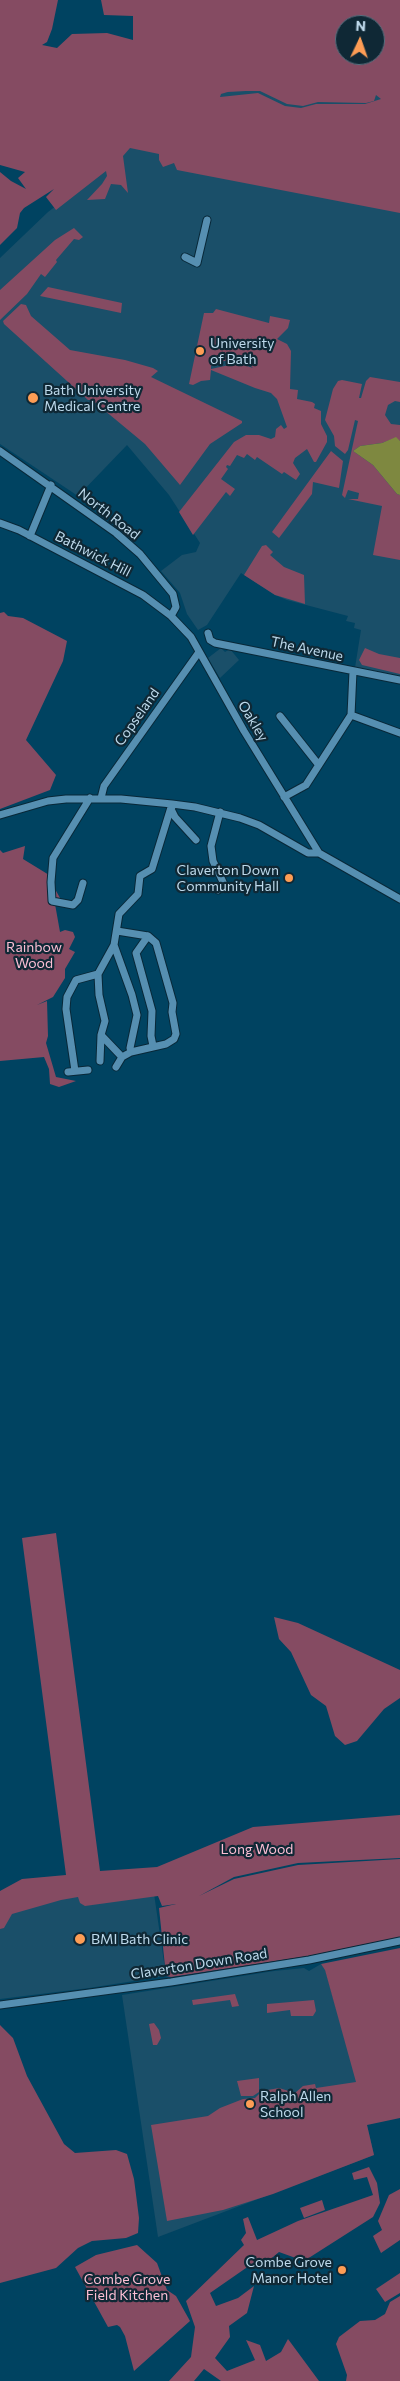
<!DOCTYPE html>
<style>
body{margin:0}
#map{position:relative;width:400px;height:2381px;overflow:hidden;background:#004361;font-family:Commissioner,sans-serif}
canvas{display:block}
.north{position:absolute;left:335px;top:15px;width:50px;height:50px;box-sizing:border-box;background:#0f2835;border:1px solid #556f7e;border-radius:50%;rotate:3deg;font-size:14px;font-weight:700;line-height:20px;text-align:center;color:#bdd9eb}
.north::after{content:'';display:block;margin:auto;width:18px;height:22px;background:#fd9d55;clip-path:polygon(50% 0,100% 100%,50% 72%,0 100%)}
</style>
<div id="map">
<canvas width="400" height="2381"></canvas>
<div class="north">N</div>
</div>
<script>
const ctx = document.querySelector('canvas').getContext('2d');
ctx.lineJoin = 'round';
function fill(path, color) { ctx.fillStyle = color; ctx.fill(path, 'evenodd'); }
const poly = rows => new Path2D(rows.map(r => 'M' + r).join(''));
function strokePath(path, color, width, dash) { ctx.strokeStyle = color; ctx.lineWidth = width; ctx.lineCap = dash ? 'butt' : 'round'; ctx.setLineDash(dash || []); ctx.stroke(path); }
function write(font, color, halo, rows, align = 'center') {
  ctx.font = font + ' Commissioner,sans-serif'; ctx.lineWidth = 4.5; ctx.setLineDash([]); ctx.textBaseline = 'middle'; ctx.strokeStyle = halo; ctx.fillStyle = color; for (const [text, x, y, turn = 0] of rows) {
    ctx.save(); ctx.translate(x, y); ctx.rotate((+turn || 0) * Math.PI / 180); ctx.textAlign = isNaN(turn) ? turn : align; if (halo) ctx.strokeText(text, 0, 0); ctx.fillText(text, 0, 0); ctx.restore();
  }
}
const built = poly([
 [243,88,400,91,400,684,354,674,361,630,354,628,355,623,346,621,348,616,287,600,275,595,241,573,207,625,198,630,187,614,180,593,161,571,182,555,196,552,200,543,169,495,127,445,78,496,0,444,0,258,48,212,90,180,163,109],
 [221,648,225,652,230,649,239,660,220,678,208,658],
 [152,1880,166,1976,89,1988,0,1999,0,1900],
 [321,1964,325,1969,357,2082,374,2155,158,2237,122,1995,274,1971,304,1968,309,1971]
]);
const green = poly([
 [0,0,58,0,52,29,47,42,42,45,57,48,72,34,107,33,133,40,133,16,104,15,101,0,400,0,400,213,177,170,174,163,163,167,159,160,159,154,130,148,123,156,128,193,121,185,111,184,105,199,87,200,102,184,107,176,106,171,56,210,46,197,54,189,24,208,20,213,17,228,0,245,0,172,11,181,26,189,18,178,25,172,0,165],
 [345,25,375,25,375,55,345,55],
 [246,91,260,91,287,104,303,106,318,102,366,103,374,101,376,95,381,99,365,104,316,104,301,108,285,106,258,93,220,97,221,94,228,92],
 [74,228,83,237,79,240,74,239,56,260,57,262,45,277,41,274,27,294,0,320,0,290,55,240],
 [48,287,122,303,121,313,40,296],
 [21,304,26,305,31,316,70,350,125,360,153,368,158,371,151,377,242,421,242,423,210,444,180,485,145,444,92,400,88,400,4,324,3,321],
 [216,309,269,323,270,316,290,320,288,328,277,339,287,344,291,351,290,389,298,390,297,399,312,402,315,404,314,408,321,411,321,424,327,436,327,442,316,462,314,462,307,449,295,458,293,463,300,474,296,480,284,472,282,474,257,457,255,460,247,454,244,458,237,455,230,466,227,465,226,467,228,469,221,479,235,489,230,496,226,492,193,535,179,512,234,442,246,435,259,435,271,439,275,437,276,429,281,425,284,429,287,427,277,399,271,393,255,388,211,370,210,380,201,381,193,385,189,384,204,313,213,313],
 [231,360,248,363,253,368,238,363,211,369,211,366,218,362],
 [370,377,400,382,400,402,395,401,388,405,385,415,391,424,400,425,400,441,395,438,382,443,360,446,353,451,373,465,397,494,400,495,400,560,373,555,382,506,348,499,358,499,359,493,348,490,345,498,342,495,358,421,355,420,348,450,345,454,335,446,334,436,325,420,333,389,338,381,342,380,362,384,359,398,361,398,366,381],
 [331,451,343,461,339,488,313,482,312,494,279,538,272,532],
 [266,545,273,552,270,555,284,567,304,575,305,604,275,595,244,575,262,546],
 [4,612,8,616,23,618,67,641,63,661,26,740,56,775,50,790,0,809,0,613],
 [365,648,379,654,400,658,400,674,362,665,359,660],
 [25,846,23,859,54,878,55,889,60,898,55,904,60,932,65,930,73,932,75,937,69,949,75,952,65,969,65,978,53,997,37,1005,47,1001,48,1036,46,1043,56,1077,76,1081,59,1087,50,1084,49,1069,44,1057,0,1061,0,850,3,853],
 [56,1533,100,1871,157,1867,253,1827,400,1815,400,1858,298,1863,234,1877,199,1896,234,1879,298,1865,400,1859,400,1937,308,1956,171,1977,166,1976,159,1908,176,1904,162,1906,158,1896,85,1906,80,1903,78,1897,61,1900,12,1914,4,1928,0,1929,0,1891,22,1879,66,1875,22,1538],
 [274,1617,298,1623,400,1670,400,1698,384,1709,357,1741,345,1745,335,1736,326,1706,311,1695,291,1652,279,1639],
 [400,1948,400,2118,367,2125,374,2155,273,2194,223,2210,167,2221,151,2125,208,2116,220,2108,243,2099,255,2098,262,2091,279,2088,295,2093,303,2086,315,2084,316,2088,356,2082,325,1970,321,1964],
 [235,1994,239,2006,232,2007,230,2000,193,2005,192,2000],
 [314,2000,316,2011,313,2016,291,2016,290,2010,267,2013,267,2004],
 [154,2023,159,2030,161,2038,157,2045,153,2045,149,2024],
 [0,2025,13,2038,27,2076,64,2144,75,2153,116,2150,127,2154,134,2179,139,2218,138,2233,126,2238,92,2241,78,2248,56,2268,0,2283],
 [259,2078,259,2092,253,2096,241,2096,237,2081],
 [369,2167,377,2183,380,2203,373,2217,304,2261,279,2252,267,2262,259,2259,210,2293,216,2306,238,2298,254,2286,247,2313,229,2326,230,2337,215,2358,227,2371,255,2360,246,2340,260,2345,266,2361,281,2352,288,2339,319,2381,221,2381,204,2369,194,2381,169,2381,191,2357,195,2327,186,2301,244,2245,241,2240,246,2233,243,2219,248,2217,257,2240,298,2221,373,2195,367,2177,354,2180,352,2173],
 [400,2189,400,2240,381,2253,373,2236,382,2230,378,2221,389,2195],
 [322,2200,325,2210,304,2218,300,2208],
 [137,2245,157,2263,167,2290,176,2296,190,2321,134,2371,125,2336,120,2327,117,2325,108,2327,75,2267,96,2255],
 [400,2273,400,2293,385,2302,376,2289],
 [400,2296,400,2381,346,2381,347,2375,336,2344,339,2337,360,2321,375,2320,385,2314,390,2302]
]);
const water = poly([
 [396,437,400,441,400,495,397,494,373,465,353,451,360,446,382,443]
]);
const minor = poly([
 [185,257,197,263,207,220],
 [0,451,116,533,140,554,173,594,176,607,171,616],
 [0,523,19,530,143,595,171,616,191,637,244,731,319,853,400,899],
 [30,536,51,485],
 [208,633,210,640,215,643,400,680],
 [351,715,400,733],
 [280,716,318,764],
 [284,797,306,785,351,715,353,671],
 [101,798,104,786,199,652],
 [172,807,171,809,175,817,196,840],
 [0,815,48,801,66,799,121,799,172,804,195,807,240,818,259,825,308,853,319,853],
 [83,883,78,900,73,905,52,901,51,882,53,858,90,798],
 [218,890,223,882,213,861,211,846,220,812],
 [117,931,148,936,156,943,173,1003,172,1012,176,1034,174,1039,166,1044,131,1052,122,1057,101,1035,105,1021,99,995,98,974,114,945,119,914,138,894,140,876,152,869,172,804],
 [148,936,136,953,152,1011,151,1036,153,1046],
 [114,945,132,995,137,1015,130,1048,131,1052],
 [100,1061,101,1035],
 [116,1067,122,1057],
 [75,1071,66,1009,67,997,76,980,98,974],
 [68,1072,88,1070],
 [0,2005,171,1982,309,1960,400,1941]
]);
const markers = [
 [200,351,5,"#fd9d55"],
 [33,398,6,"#fd9d55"],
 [289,878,5,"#fd9d55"],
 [80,1939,6,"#fd9d55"],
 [250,2104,5,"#fd9d55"],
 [342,2270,5,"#fd9d55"]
];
const poiNames = [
 ["University",210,343],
 ["of Bath",210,359],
 ["Bath University",44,390],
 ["Medical Centre",44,406],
 ["Claverton Down",279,870,"right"],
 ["Community Hall",279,886,"right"],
 ["BMI Bath Clinic",91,1939],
 ["Ralph Allen",260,2096],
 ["School",260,2112],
 ["Combe Grove",332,2262,"right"],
 ["Manor Hotel",332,2278,"right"]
];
const streetNames = [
 ["North Road",109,514,38],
 ["Bathwick Hill",93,554,27],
 ["The Avenue",307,649,12],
 ["Copseland",137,717,-55],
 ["Oakley",253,721,59],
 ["Claverton Down Road",199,1964,-9]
];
const parkNames = [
 ["Rainbow",34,947],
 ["Wood",34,963],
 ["Long Wood",257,1849],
 ["Combe Grove",127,2279],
 ["Field Kitchen",127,2295]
];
fill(built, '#1a4f69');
fill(green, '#854b62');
fill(water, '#7e8840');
strokePath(minor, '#082838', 9);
strokePath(minor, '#568fb1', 7);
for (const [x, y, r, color] of markers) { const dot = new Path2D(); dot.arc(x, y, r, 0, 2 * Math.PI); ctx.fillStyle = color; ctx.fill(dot); strokePath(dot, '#0f2835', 2); }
write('14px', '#bdd9eb', '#0f2835', poiNames, 'left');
write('14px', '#bdd9eb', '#0f2835', streetNames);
write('14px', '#fcbed4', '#0f2835', parkNames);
</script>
